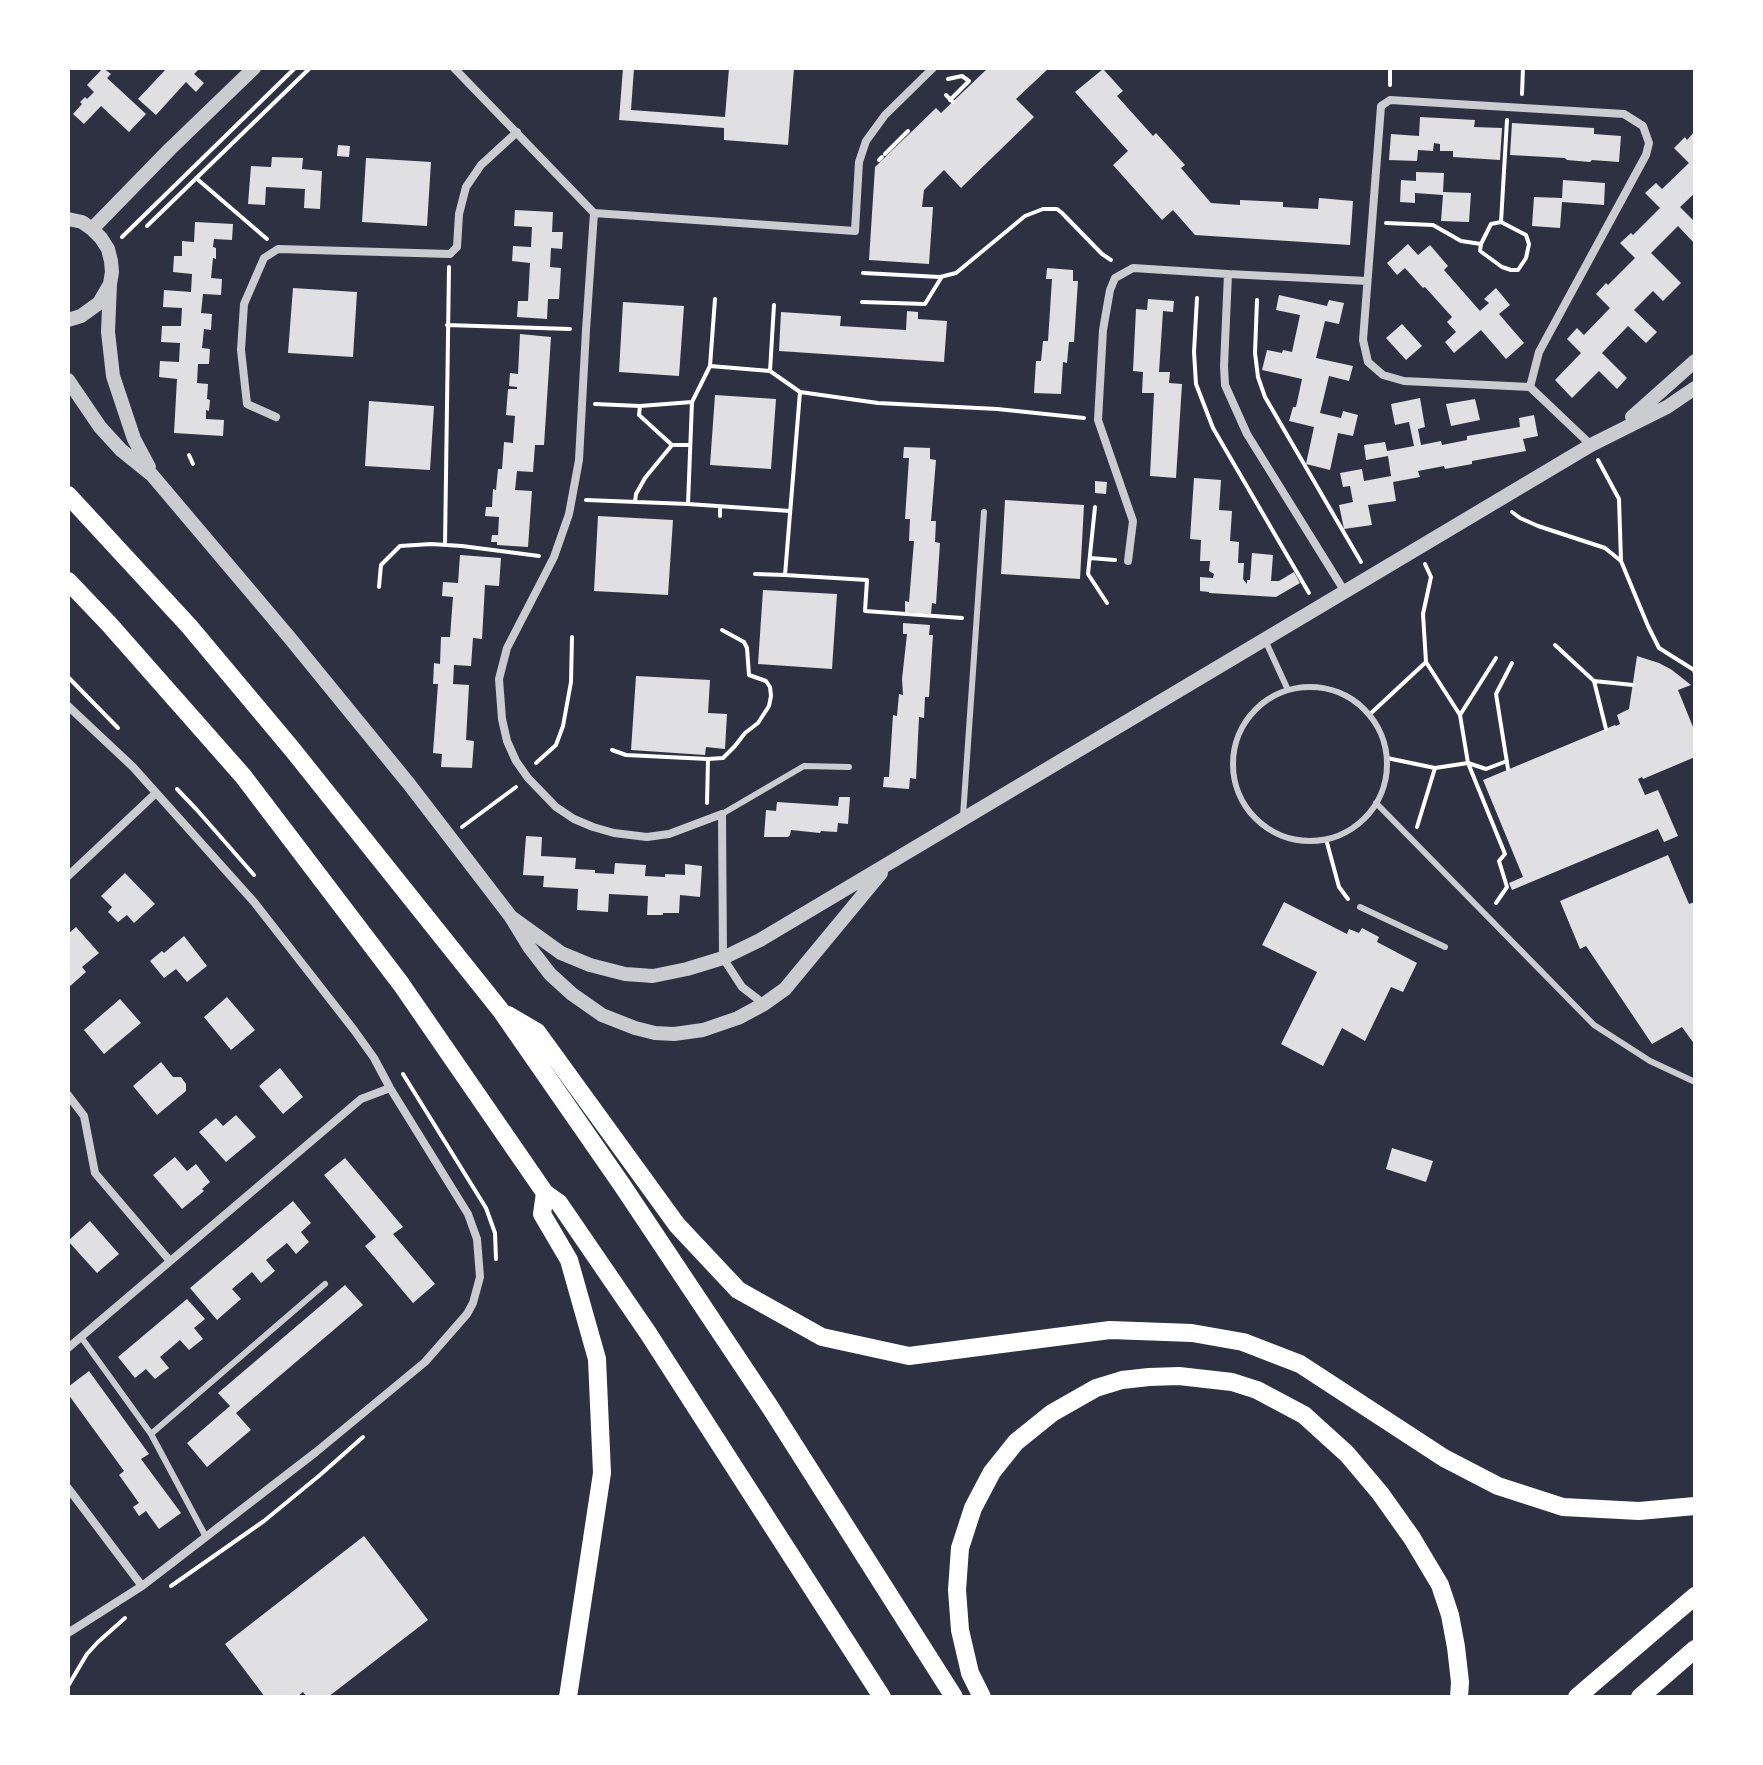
<!DOCTYPE html>
<style>
body{margin:0}
#map{position:relative;width:1763px;height:1765px;overflow:hidden;background:#2d3142;font-family:Mulish,sans-serif}
canvas{display:block}
.frame{position:absolute;inset:0;border:70px solid #fff;pointer-events:none}
</style>
<div id="map">
<canvas width="1763" height="1765"></canvas>
<div class="frame"></div>
</div>
<script>
const ctx = document.querySelector('canvas').getContext('2d');
ctx.lineJoin = 'round';
function fill(path, color) { ctx.fillStyle = color; ctx.fill(path, 'evenodd'); }
const poly = rows => new Path2D(rows.map(r => 'M' + r).join(''));
function strokePath(path, color, width, dash) { ctx.strokeStyle = color; ctx.lineWidth = width; ctx.lineCap = dash ? 'butt' : 'round'; ctx.setLineDash(dash || []); ctx.stroke(path); }
const building = poly([
 [103,68,111,74,107,78,146,114,129,132,101,106,84,124,73,114,82,104,80,102,85,97,87,99,94,92,87,85],
 [167,68,200,68,194,74,204,83,196,92,186,82,156,115,138,99],
 [623,68,634,68,631,110,725,117,729,68,794,68,788,145,724,140,724,128,619,120],
 [988,68,1049,68,1016,99,1034,117,961,188,944,170,924,190,922,207,933,207,929,264,869,260,875,167,936,108,941,113],
 [1103,69,1123,91,1117,96,1153,136,1156,133,1185,165,1181,168,1211,203,1240,205,1240,200,1283,202,1283,207,1318,209,1319,198,1353,201,1350,245,1195,235,1173,210,1162,220,1113,165,1128,151,1075,92],
 [1420,117,1475,120,1474,127,1502,128,1500,160,1453,157,1453,151,1440,151,1440,144,1434,143,1433,151,1418,150,1417,161,1389,160,1391,134,1419,136],
 [1512,123,1594,128,1594,134,1621,136,1619,162,1592,160,1590,162,1567,160,1565,158,1510,155],
 [1695,131,1695,193,1680,207,1695,222,1695,244,1678,226,1651,253,1681,283,1663,301,1653,291,1634,310,1657,332,1646,343,1628,326,1602,353,1627,378,1617,389,1599,371,1572,398,1555,380,1581,353,1567,339,1577,328,1584,335,1610,308,1596,294,1606,283,1608,285,1635,258,1620,243,1631,233,1633,235,1660,208,1645,193,1656,183,1662,189,1689,163,1674,148,1685,137,1687,140],
 [338,145,350,146,349,157,337,156],
 [272,157,303,158,302,169,322,171,320,209,304,208,305,189,266,187,265,205,248,204,251,166,271,167],
 [366,158,431,162,427,226,362,222],
 [1416,172,1444,173,1443,192,1471,193,1469,222,1441,221,1443,195,1415,193,1415,203,1400,202,1401,180,1416,181],
 [1563,180,1605,183,1604,205,1562,202,1560,228,1532,226,1534,197,1562,198],
 [515,210,553,212,552,232,563,232,562,249,551,248,550,267,561,268,559,299,548,299,547,319,517,317,518,301,528,301,530,263,512,261,513,246,531,247,532,227,514,226],
 [195,222,233,224,232,240,214,239,213,247,216,248,216,259,213,258,211,278,222,279,221,295,203,294,201,313,212,314,211,330,204,329,202,348,210,349,209,364,198,364,197,383,208,384,207,399,210,400,209,411,206,410,206,419,224,420,223,436,174,433,177,379,159,377,160,361,179,362,180,343,161,342,162,326,181,326,182,308,163,307,164,290,191,292,192,274,173,272,174,256,182,256,182,241,194,242],
 [1408,244,1418,255,1430,245,1448,266,1444,270,1480,311,1489,303,1484,299,1496,288,1510,305,1499,314,1524,343,1506,359,1481,330,1454,353,1445,342,1456,332,1447,322,1452,317,1425,287,1423,288,1405,268,1397,275,1387,263],
 [1047,268,1073,270,1073,281,1078,281,1074,342,1069,342,1067,363,1063,362,1061,394,1034,393,1036,361,1041,361,1043,341,1048,341,1052,279,1046,279],
 [293,288,357,292,353,357,288,353],
 [1279,295,1327,306,1329,300,1344,303,1339,324,1325,321,1316,358,1353,366,1349,381,1329,376,1320,413,1341,418,1343,411,1358,415,1353,436,1338,433,1330,470,1306,464,1314,427,1289,421,1293,407,1296,407,1302,379,1262,370,1267,350,1282,353,1283,350,1292,352,1300,315,1276,310],
 [1148,299,1174,301,1173,312,1163,311,1159,372,1170,372,1169,383,1182,384,1176,478,1150,476,1154,393,1142,393,1143,372,1133,371,1136,309,1147,310],
 [623,302,684,306,679,376,619,372],
 [907,311,918,312,918,319,947,321,944,362,779,351,781,312,841,316,840,326,906,330],
 [1402,324,1422,346,1406,360,1386,338],
 [520,334,551,337,544,445,535,445,533,472,517,471,515,490,532,491,528,547,497,545,497,542,491,542,492,535,498,535,499,517,485,516,486,507,492,507,493,489,496,490,498,469,502,469,504,442,513,443,515,416,506,415,508,389,517,389,517,387,509,386,510,373,518,374],
 [715,395,776,399,771,469,710,465],
 [1420,398,1425,427,1418,429,1421,445,1441,441,1442,445,1467,440,1467,436,1520,427,1519,418,1534,415,1538,436,1523,439,1526,451,1472,461,1472,464,1445,469,1444,466,1418,471,1420,477,1393,482,1396,501,1368,505,1372,525,1344,529,1339,505,1353,502,1350,486,1343,487,1340,473,1362,469,1364,481,1391,476,1388,456,1366,460,1364,445,1385,442,1387,451,1414,446,1409,422,1395,425,1391,404],
 [1475,399,1480,420,1451,426,1446,404],
 [369,401,434,406,430,470,365,466],
 [904,447,930,448,930,459,936,460,931,521,936,521,935,542,940,543,936,604,932,603,931,614,905,612,905,601,909,602,914,541,909,541,910,519,905,519,909,458,903,458],
 [1194,478,1221,480,1219,510,1232,511,1230,541,1239,542,1238,563,1244,563,1243,579,1247,584,1247,580,1250,580,1252,553,1273,555,1271,581,1279,581,1294,572,1300,583,1276,597,1209,593,1209,592,1200,591,1200,577,1213,578,1214,574,1209,571,1210,561,1200,561,1201,540,1190,539],
 [1095,481,1107,482,1106,494,1095,493],
 [1005,500,1084,505,1080,579,1001,574],
 [598,516,673,520,668,595,594,591],
 [460,555,501,558,499,586,485,585,482,639,473,638,471,666,454,665,453,684,469,685,466,740,474,741,472,768,441,767,442,754,433,753,438,684,433,684,434,663,440,664,441,637,450,637,453,597,442,596,443,582,458,583],
 [763,590,837,594,832,669,758,664],
 [903,623,930,625,929,635,933,635,929,697,925,697,924,718,919,717,916,779,910,778,909,789,883,787,884,777,889,777,893,715,897,716,899,694,903,695,902,679,907,634,903,634],
 [1637,656,1659,663,1672,670,1691,685,1678,690,1695,732,1695,757,1643,779,1642,777,1638,779,1645,795,1658,790,1678,836,1664,842,1658,829,1512,890,1509,883,1523,877,1483,780,1615,725,1616,726,1620,724,1617,715,1629,709],
 [636,676,710,680,708,713,727,714,725,749,706,747,705,755,631,750],
 [839,797,850,797,848,824,838,823,837,832,821,831,820,833,791,830,790,835,788,837,764,837,766,810,776,811,777,802,838,806],
 [526,836,542,837,541,856,576,858,575,869,595,870,595,873,614,874,615,863,646,865,645,876,665,877,665,874,685,875,685,864,702,866,700,897,680,895,679,913,663,913,663,915,647,915,648,896,609,894,608,912,577,910,578,889,543,887,544,876,523,875],
 [1668,855,1689,904,1695,902,1695,1045,1682,1027,1652,1044,1586,946,1580,949,1560,901],
 [125,873,155,904,134,923,127,915,118,922,108,912,112,907,101,896],
 [1284,902,1347,934,1349,929,1359,933,1362,928,1379,937,1377,942,1417,963,1403,992,1391,987,1365,1041,1342,1028,1323,1066,1281,1044,1317,972,1262,945],
 [76,927,99,953,82,967,86,972,69,987,68,934],
 [184,936,207,966,187,982,176,969,164,978,150,961,162,951,164,953],
 [227,997,255,1030,231,1050,204,1017],
 [120,999,141,1023,104,1054,84,1030],
 [161,1062,173,1077,181,1077,186,1084,186,1091,157,1115,133,1086],
 [280,1068,303,1097,283,1114,259,1086],
 [236,1115,256,1137,226,1162,199,1132,216,1118,223,1126],
 [1392,1148,1433,1161,1426,1182,1386,1169],
 [175,1157,187,1171,196,1164,210,1182,202,1189,204,1191,182,1209,153,1175],
 [345,1158,403,1227,393,1234,435,1284,413,1303,365,1246,376,1237,324,1175],
 [293,1201,311,1223,301,1232,309,1242,296,1254,287,1243,266,1260,275,1271,261,1283,252,1272,232,1289,241,1299,217,1320,190,1288],
 [90,1221,119,1254,97,1273,68,1241],
 [345,1285,363,1305,236,1413,251,1430,207,1467,187,1443,230,1406,218,1393],
 [187,1299,205,1319,194,1328,203,1339,189,1350,180,1340,160,1357,169,1368,155,1379,146,1369,135,1378,118,1357],
 [89,1371,149,1454,141,1459,181,1513,159,1529,146,1511,139,1516,133,1507,139,1503,119,1475,124,1471,68,1394,68,1387],
 [364,1536,428,1620,328,1697,307,1697,303,1692,297,1697,265,1697,225,1644]
]);
const path = poly([
 [1390,70,1390,85],
 [948,79,962,76,969,81,950,100],
 [1522,94,1523,68],
 [946,95,953,102],
 [885,154,908,131],
 [879,160,882,157],
 [196,178,267,239],
 [1501,222,1526,235,1529,244,1526,258,1518,270,1511,270,1502,267,1480,251,1481,244,1491,224,1501,222],
 [1501,222,1507,120],
 [1386,223,1433,225,1461,241,1481,244],
 [147,226,310,68],
 [122,237,295,68],
 [863,273,940,277,956,273,1025,216,1043,209,1057,209,1062,213,1102,254,1111,260],
 [1197,298,1194,352,1196,384,1213,428,1309,593],
 [715,299,710,366,770,371],
 [1257,300,1255,353,1258,377,1265,397,1361,562],
 [862,302,925,304,941,278],
 [774,305,770,371,800,392,878,403,997,409,1084,418],
 [447,325,570,329],
 [710,366,692,402,688,504,790,511],
 [800,392,785,575,867,580,865,611,962,618],
 [595,404,640,406,692,402],
 [672,445,690,445],
 [189,455,193,464],
 [1598,460,1619,499,1621,561,1648,626,1659,648,1694,670,1695,673],
 [586,500,688,504],
 [635,502,636,494,645,478,672,445,639,415,640,406],
 [1095,507,1088,574,1107,603],
 [1512,512,1520,518,1538,526,1605,548,1621,561],
 [720,516,720,507],
 [445,545,449,267],
 [1090,558,1115,560],
 [755,574,785,575],
 [379,587,381,565,400,546,431,544,462,546,539,556],
 [1555,645,1594,681,1606,729],
 [1426,662,1460,715,1496,658],
 [68,677,118,728],
 [1594,681,1633,685],
 [1369,715,1426,662,1423,614,1431,577,1425,564],
 [1460,715,1468,763,1486,769,1507,761],
 [612,750,626,755,708,759,707,803],
 [1387,758,1435,768,1468,763,1505,854,1499,861,1507,887,1496,903],
 [708,759,723,758,735,746,745,733,758,723,769,706,771,696,770,687,766,681,749,675,747,648,744,642,722,630],
 [536,763,556,745,563,726,571,682,572,637],
 [1508,769,1496,694,1512,663],
 [177,789,197,810,254,875],
 [462,827,516,787],
 [1417,827,1435,768],
 [1326,839,1339,887,1348,899],
 [403,1074,486,1208,495,1233,496,1259],
 [171,1586,264,1521,320,1475,363,1437],
 [68,1686,87,1654,98,1642,125,1618]
]);
const service = poly([
 [1265,640,1288,690],
 '1233 764a77 77 0 1 1 154 0a77 77 0 1 1-154 0Z',
 [1376,803,1594,1025,1650,1061,1695,1082],
 [722,814,804,766,849,767],
 [963,816,984,512],
 [1360,907,1445,947],
 [81,1337,151,1434,206,1537],
 [151,1434,325,1284]
]);
const minor = poly([
 [454,68,594,213],
 [594,213,586,330,579,460,569,514,554,557,507,648,499,679,502,719,507,741,516,761,528,778,556,807,574,819,593,827,614,833,647,837,669,834,722,814,723,958,742,987,764,1004],
 [594,213,855,231,859,162,866,141,885,115,933,68],
 [1530,387,1539,352,1646,155,1649,143,1643,126,1624,114,1390,100,1381,106,1363,340,1368,362,1383,375,1404,381,1530,387,1591,445],
 [276,417,247,404,241,350,244,304,264,258,278,249,450,254,457,247,459,214,466,187,481,165,517,132],
 [1128,561,1133,521,1098,420,1103,330,1110,290,1115,278,1133,268,1228,274],
 [1345,592,1247,434,1225,385,1224,366,1228,274,1367,281],
 [68,706,133,767,254,902,354,1030,374,1058,390,1088,468,1214,477,1239,480,1277,473,1303,467,1314,425,1362,316,1452,172,1563,142,1586,68,1633],
 [68,876,156,793],
 [68,1095,84,1116,95,1173,170,1261],
 [68,1348,361,1099,390,1088],
 [68,1488,142,1586]
]);
const tertiary = poly([
 [68,219,82,222,92,229,101,238,108,249,111,261,112,272,110,284,99,303,81,316,68,320],
 [92,229,170,149,254,68],
 [110,284,108,332,113,376,134,439,149,467],
 [68,380,100,427,121,450,152,475,289,637,409,784,511,917,530,948,550,974,572,994,602,1015,635,1028,655,1033,674,1034,703,1030,738,1018,764,1004,785,989,881,873],
 [1632,417,1695,361],
 [511,917,561,953,590,965,625,974,653,976,687,969,723,958,760,940,1591,445,1667,407,1695,388]
]);
const trunk = poly([
 [68,495,189,626,292,749,502,1012,622,1185,770,1407,954,1697],
 [68,581,109,624,243,776,401,984,545,1193,559,1203,648,1333,882,1697],
 [508,1015,537,1032,677,1225,738,1290,822,1337,909,1356,1110,1330,1192,1333,1243,1342,1300,1364,1444,1458,1498,1486,1563,1507,1639,1511,1695,1506],
 [545,1193,542,1214,569,1260,597,1359,602,1473,568,1697],
 [982,1697,970,1673,960,1630,957,1590,960,1548,973,1508,992,1472,1016,1442,1052,1413,1096,1388,1122,1380,1149,1377,1179,1376,1232,1382,1257,1390,1304,1415,1347,1454,1380,1493,1412,1538,1440,1585,1450,1615,1456,1647,1460,1682,1459,1697],
 [1577,1697,1695,1596],
 [1640,1697,1695,1649]
]);
fill(building, '#e0e0e3');
strokePath(path, '#fff', 4);
strokePath(service, '#caccd0', 6);
strokePath(minor, '#caccd0', 8);
strokePath(tertiary, '#caccd0', 14);
strokePath(trunk, '#fff', 18);
</script>
